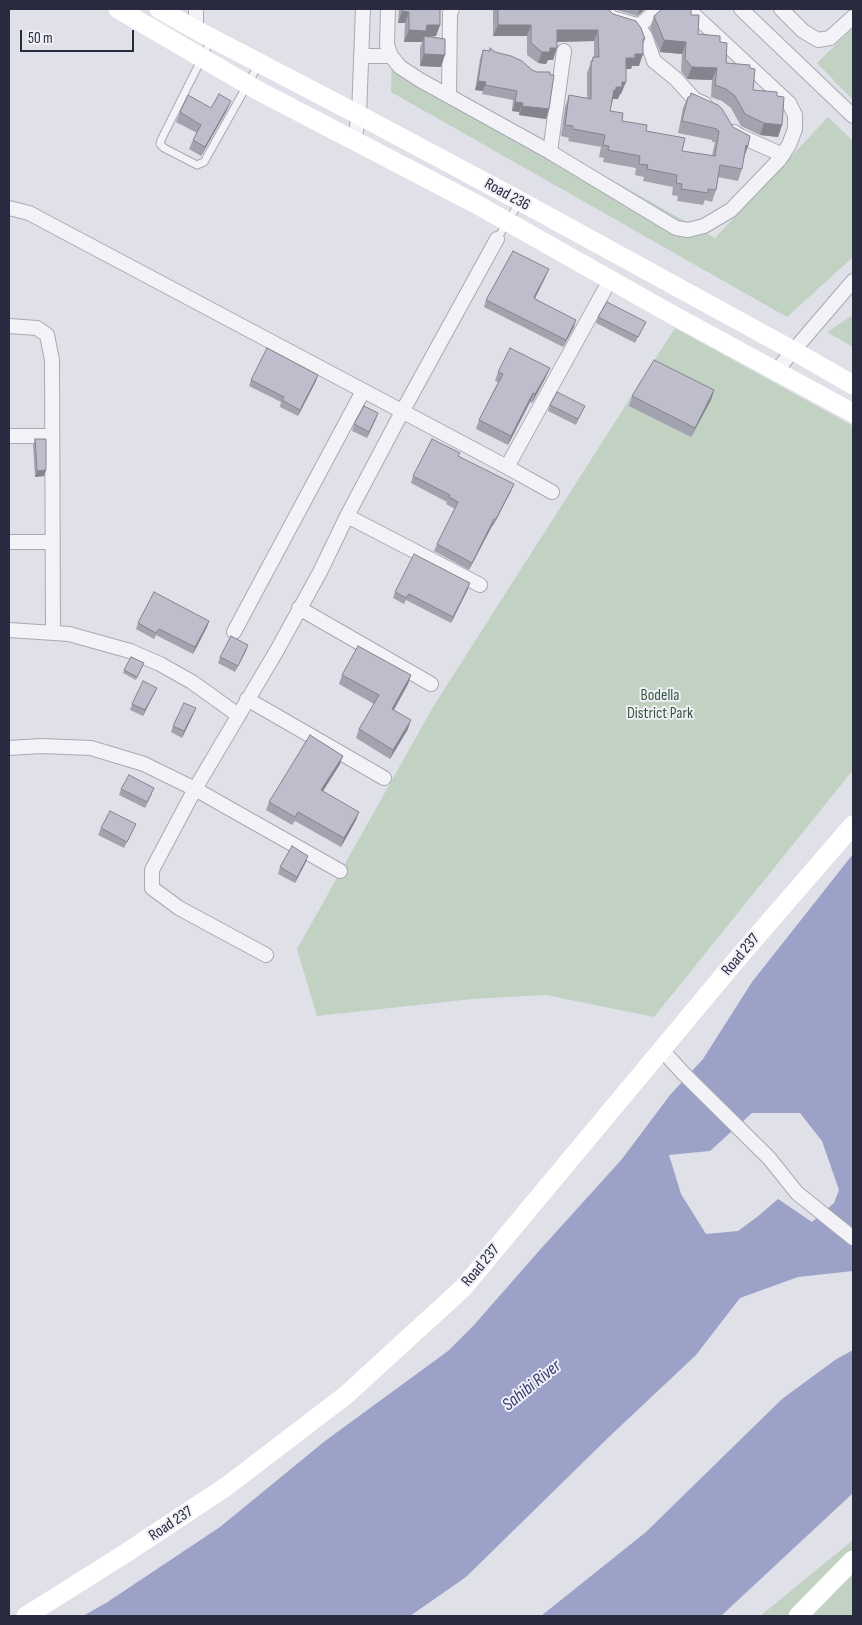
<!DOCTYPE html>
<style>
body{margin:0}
#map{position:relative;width:862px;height:1625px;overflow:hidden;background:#e0e0e8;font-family:"Sofia Sans Condensed",sans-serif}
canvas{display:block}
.frame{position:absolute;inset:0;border:10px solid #29293f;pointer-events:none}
.scale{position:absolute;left:20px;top:30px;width:114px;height:22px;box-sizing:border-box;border:2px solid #29293f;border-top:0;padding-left:6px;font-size:15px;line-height:18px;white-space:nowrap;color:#29293f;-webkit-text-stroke:4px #efeff6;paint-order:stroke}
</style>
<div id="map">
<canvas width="862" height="1625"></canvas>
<div class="frame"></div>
<div class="scale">50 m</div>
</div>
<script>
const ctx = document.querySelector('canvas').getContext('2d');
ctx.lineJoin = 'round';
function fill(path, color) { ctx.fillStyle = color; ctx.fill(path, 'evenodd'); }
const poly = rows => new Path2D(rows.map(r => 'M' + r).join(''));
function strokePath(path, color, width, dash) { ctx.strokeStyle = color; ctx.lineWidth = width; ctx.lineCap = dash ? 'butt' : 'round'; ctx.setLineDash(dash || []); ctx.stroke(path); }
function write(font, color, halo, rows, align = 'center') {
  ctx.font = font + ' "Sofia Sans Condensed",sans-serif'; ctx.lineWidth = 4; ctx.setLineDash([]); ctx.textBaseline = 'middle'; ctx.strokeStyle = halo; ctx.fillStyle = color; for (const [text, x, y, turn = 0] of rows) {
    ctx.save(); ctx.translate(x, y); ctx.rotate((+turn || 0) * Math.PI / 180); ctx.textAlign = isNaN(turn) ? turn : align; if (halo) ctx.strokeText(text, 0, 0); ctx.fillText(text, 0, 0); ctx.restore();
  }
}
const green = poly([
 [853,28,853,100,817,63],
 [392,56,715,238,828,117,853,141,853,257,787,317,391,92],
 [853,315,853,347,827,332],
 [675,328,853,426,853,770,654,1017,546,995,472,999,317,1016,297,949,433,707],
 [853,1540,853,1616,760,1616]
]);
const water = poly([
 [853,854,853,1271,798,1277,740,1298,696,1355,611,1435,466,1577,410,1616,83,1616,106,1603,220,1527,325,1441,448,1351,474,1325,538,1252,622,1159,670,1095,703,1059,752,982],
 [752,1113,800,1113,822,1141,839,1190,834,1203,812,1222,778,1199,757,1217,738,1231,706,1234,681,1194,669,1155,710,1151],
 [853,1350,853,1493,721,1616,541,1616,646,1532,782,1399,835,1360]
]);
const lane = poly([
 [211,40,161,140,160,144,164,148,197,165,204,162,259,64],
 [497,239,519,203]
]);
const street = poly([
 [388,9,387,45,391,56,400,67,420,80,550,152,676,228,688,230,704,226,731,210,779,160,789,145,795,129,795,115,789,103,688,9],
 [604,9,612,18,637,25,645,36,654,61,676,79,694,99,705,104],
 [741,9,853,116],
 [781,9,803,31,818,40,830,38,853,17],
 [638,27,658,9],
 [196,30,196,9],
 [361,56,391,56],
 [449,96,450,13,452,9],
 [734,132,740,136,783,155],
 [354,141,359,115,363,9],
 [550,152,564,51],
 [9,208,29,213,507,467,552,492],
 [9,326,37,328,47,335,52,360,53,632],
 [776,371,853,281],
 [9,436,52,436],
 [507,467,610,280],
 [347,516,480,585],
 [9,542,53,542],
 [299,608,431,684],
 [9,630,69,634,130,651,160,664,192,682,238,715],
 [234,632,363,391],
 [247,699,384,778],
 [9,748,41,746,91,748,144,764,195,789,340,871],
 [266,955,179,908,152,888,152,870,195,789,276,652,320,572,347,516,402,412,497,239],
 [662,1050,683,1073,769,1158,797,1193,853,1238]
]);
const secondary = poly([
 [118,9,257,90,476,204,671,314,853,413],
 [159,9,196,30,359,115,520,201,794,351,853,385],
 [26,1616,126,1553,227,1486,346,1395,463,1288,738,958,853,825],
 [798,1616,853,1560]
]);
const wall = poly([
 [399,9,440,9,440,25,436,36,428,37,441,67,420,66,420,48,422,42,404,42,405,23,398,23],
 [493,9,608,9,613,14,645,39,643,44,639,66,632,66,631,69,626,69,621,94,620,94,618,99,613,99,610,111,622,121,646,131,682,151,712,156,715,142,712,142,712,140,678,133,683,108,688,97,690,97,691,93,733,127,748,146,744,157,742,169,738,181,718,177,716,190,712,202,705,200,703,205,677,201,678,196,672,195,673,187,643,181,644,177,635,175,636,168,603,162,604,158,599,157,601,147,568,141,569,138,561,136,565,107,569,95,587,98,587,73,593,57,594,57,594,41,557,42,553,60,548,60,546,64,538,63,527,55,527,36,493,36],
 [615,9,644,9,643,11,637,16,617,10],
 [691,15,698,34,720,42,726,63,750,68,753,90,777,96,782,125,778,137,760,135,741,126,731,108,722,101,711,97,712,80,687,79,681,71,682,54,660,52,650,28,654,16],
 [490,48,549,109,546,119,519,115,519,112,512,111,513,100,482,94,483,91,475,90,480,59,483,50,489,51],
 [211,108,227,110,201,156,189,149,193,140,197,133,176,122,180,112],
 [546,276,535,298,574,327,563,347,484,307,486,300],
 [598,317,646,322,635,343,596,323],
 [498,372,546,377,532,403,530,402,508,445,476,429,479,420,498,382,495,381],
 [318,375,316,381,298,416,280,407,281,402,249,386,251,380],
 [714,390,711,400,691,437,629,406,632,396],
 [550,405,585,406,576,425,548,411],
 [378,413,367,438,352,431,354,424],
 [35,439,46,470,44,476,35,477,33,445],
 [459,456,511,491,493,526,492,526,469,570,434,551,437,544,455,509,446,504,447,502,411,483,413,476],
 [468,589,451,623,406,600,404,604,393,598,395,592],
 [209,621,207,627,193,654,156,635,154,639,136,629,138,623],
 [246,651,235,672,218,663,220,657],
 [144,663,136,680,123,673,124,670],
 [342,675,411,675,408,684,394,710,408,729,390,759,356,738,359,729,374,704,339,684],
 [157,688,143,716,130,710,132,704],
 [196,708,182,738,171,732,173,726],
 [340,764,323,791,356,820,341,847,295,821,292,825,266,810,269,802],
 [121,789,152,794,145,808,119,795],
 [101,828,133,830,124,848,98,835],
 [306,862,295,883,278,874,280,867]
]);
const shadedWall = poly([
 [640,9,644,9,643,11,637,16],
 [402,11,409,12,405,23,398,23],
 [427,25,440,25,436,36,424,37,422,42,404,42,409,30],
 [498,25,531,25,527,36,493,36],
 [557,30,598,30,594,41,553,42],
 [664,40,686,42,682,54,660,52],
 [550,48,557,48,553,60,548,60,546,64,538,63,542,52],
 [424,54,445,55,441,67,420,66],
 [635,54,643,54,639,66,632,66,631,69,621,69,626,58],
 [692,67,717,68,712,80,687,79],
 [478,81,486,82,483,91,475,90],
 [622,82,626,82,621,94,620,94,618,99,613,99,612,102,614,90],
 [231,101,227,110,201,156,205,147],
 [515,102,523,103,519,112,512,111],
 [522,106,549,109,546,119,519,115],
 [764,123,782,125,778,137,760,135],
 [746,145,748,146,744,157],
 [549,269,546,276,532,304,534,297],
 [576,320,574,327,563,347,566,340],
 [550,368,546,377,532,403,535,394],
 [318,375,316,381,298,416,300,410],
 [714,390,711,400,691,437,695,428],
 [533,393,530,402,508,445,511,436],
 [378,413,376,419,367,438,369,432],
 [46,470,44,476,35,477,37,471],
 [514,484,511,491,493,526,496,519],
 [494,519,492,526,469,570,472,563],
 [470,583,468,589,451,623,453,617],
 [209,621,207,627,193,654,195,647],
 [248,645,246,651,235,672,238,666],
 [411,675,408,684,389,718,392,709],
 [157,688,143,716,145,710],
 [196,708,193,715,182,738,184,731],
 [411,720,408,729,390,759,393,750],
 [343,756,340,764,318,799,321,790],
 [359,812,356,820,341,847,344,838],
 [308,856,306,862,295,883,297,877]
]);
const building = poly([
 [402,9,440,9,440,25,427,25,426,31,409,30,409,12,402,11,402,9],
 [498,9,608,9,613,14,636,21,641,28,645,39,643,39,643,54,635,54,635,58,626,58,626,82,622,82,622,87,616,87,616,90,614,90,610,111,623,113,622,121,647,125,646,131,685,138,682,151,715,156,719,131,716,130,717,129,682,121,688,97,690,97,691,93,718,105,722,109,733,127,750,136,748,146,746,145,742,169,720,165,716,190,708,189,708,193,681,189,682,184,676,183,677,175,647,169,648,165,639,164,640,156,608,150,609,146,603,145,605,135,573,129,573,126,565,125,569,95,591,99,591,61,593,61,593,57,599,57,598,30,557,30,557,48,550,48,550,52,542,52,531,43,531,25,498,25,498,9],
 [662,9,691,9,691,15,699,15,698,34,720,36,720,42,727,43,726,63,750,65,750,68,755,69,753,90,777,92,777,96,784,97,782,125,764,123,745,114,735,96,726,89,715,85,717,68,692,67,685,59,686,42,664,40,654,16,662,9],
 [424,36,445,39,445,55,424,54,424,36],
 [490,48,495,52,511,56,522,61,532,70,537,72,550,72,550,75,554,75,549,109,522,106,523,103,515,102,517,91,485,85,486,82,478,81,483,50,490,51,490,48],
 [219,94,231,101,205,147,193,140,201,125,180,112,188,95,211,108,219,94],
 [513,251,549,269,534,297,535,299,576,320,566,340,486,300,513,251],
 [607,302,646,322,638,337,598,317,607,302],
 [267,348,318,375,300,410,282,400,284,397,251,380,267,348],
 [510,348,550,368,535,394,533,393,511,436,479,420,503,374,498,372,510,348],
 [654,360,714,390,695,428,632,396,654,360],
 [557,392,585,406,578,419,550,405,557,392],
 [364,406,378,413,369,432,354,424,364,406],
 [35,439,46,439,46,470,37,471,35,439],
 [432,439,460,453,458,456,514,484,496,519,494,519,472,563,437,544,458,502,449,497,450,495,413,476,432,439],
 [414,554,470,583,453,617,409,594,406,598,395,592,414,554],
 [154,592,209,621,195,647,159,629,156,633,138,623,154,592],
 [231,636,248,645,238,666,220,657,231,636],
 [358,646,411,675,392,709,411,720,393,750,359,729,379,695,342,675,358,646],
 [131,657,144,663,137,677,124,670,131,657],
 [143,681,157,688,145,710,132,704,143,681],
 [184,703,196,708,184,731,173,726,184,703],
 [310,735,343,756,321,790,359,812,344,838,298,812,295,817,269,802,310,735],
 [129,775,154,788,147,802,121,789,129,775],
 [110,811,136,824,127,842,101,828,110,811],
 [292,846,308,856,297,877,280,867,292,846]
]);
const streetNames = [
 ["Road 236",507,195,29],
 ["Road 237",741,955,-50],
 ["Road 237",481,1266,-50],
 ["Road 237",171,1524,-34]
];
const parkNames = [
 ["Bodella",660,696],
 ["District Park",660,714]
];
const waterNames = [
 ["Sahibi River",532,1386,-39]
];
fill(green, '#c1d2c3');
fill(water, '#9ca1c7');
strokePath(lane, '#a9a9b5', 9);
strokePath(street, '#a9a9b5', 16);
strokePath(lane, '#f2f2f7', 7);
strokePath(street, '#f2f2f7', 14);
strokePath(secondary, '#fff', 19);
fill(wall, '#a3a3af');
fill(shadedWall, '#84848e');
fill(building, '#bdbdcb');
strokePath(building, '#84848e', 1);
write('16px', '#29293f', '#efeff6', streetNames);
write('16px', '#375a3e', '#efeff6', parkNames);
write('italic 18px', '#353971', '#efeff6', waterNames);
</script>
